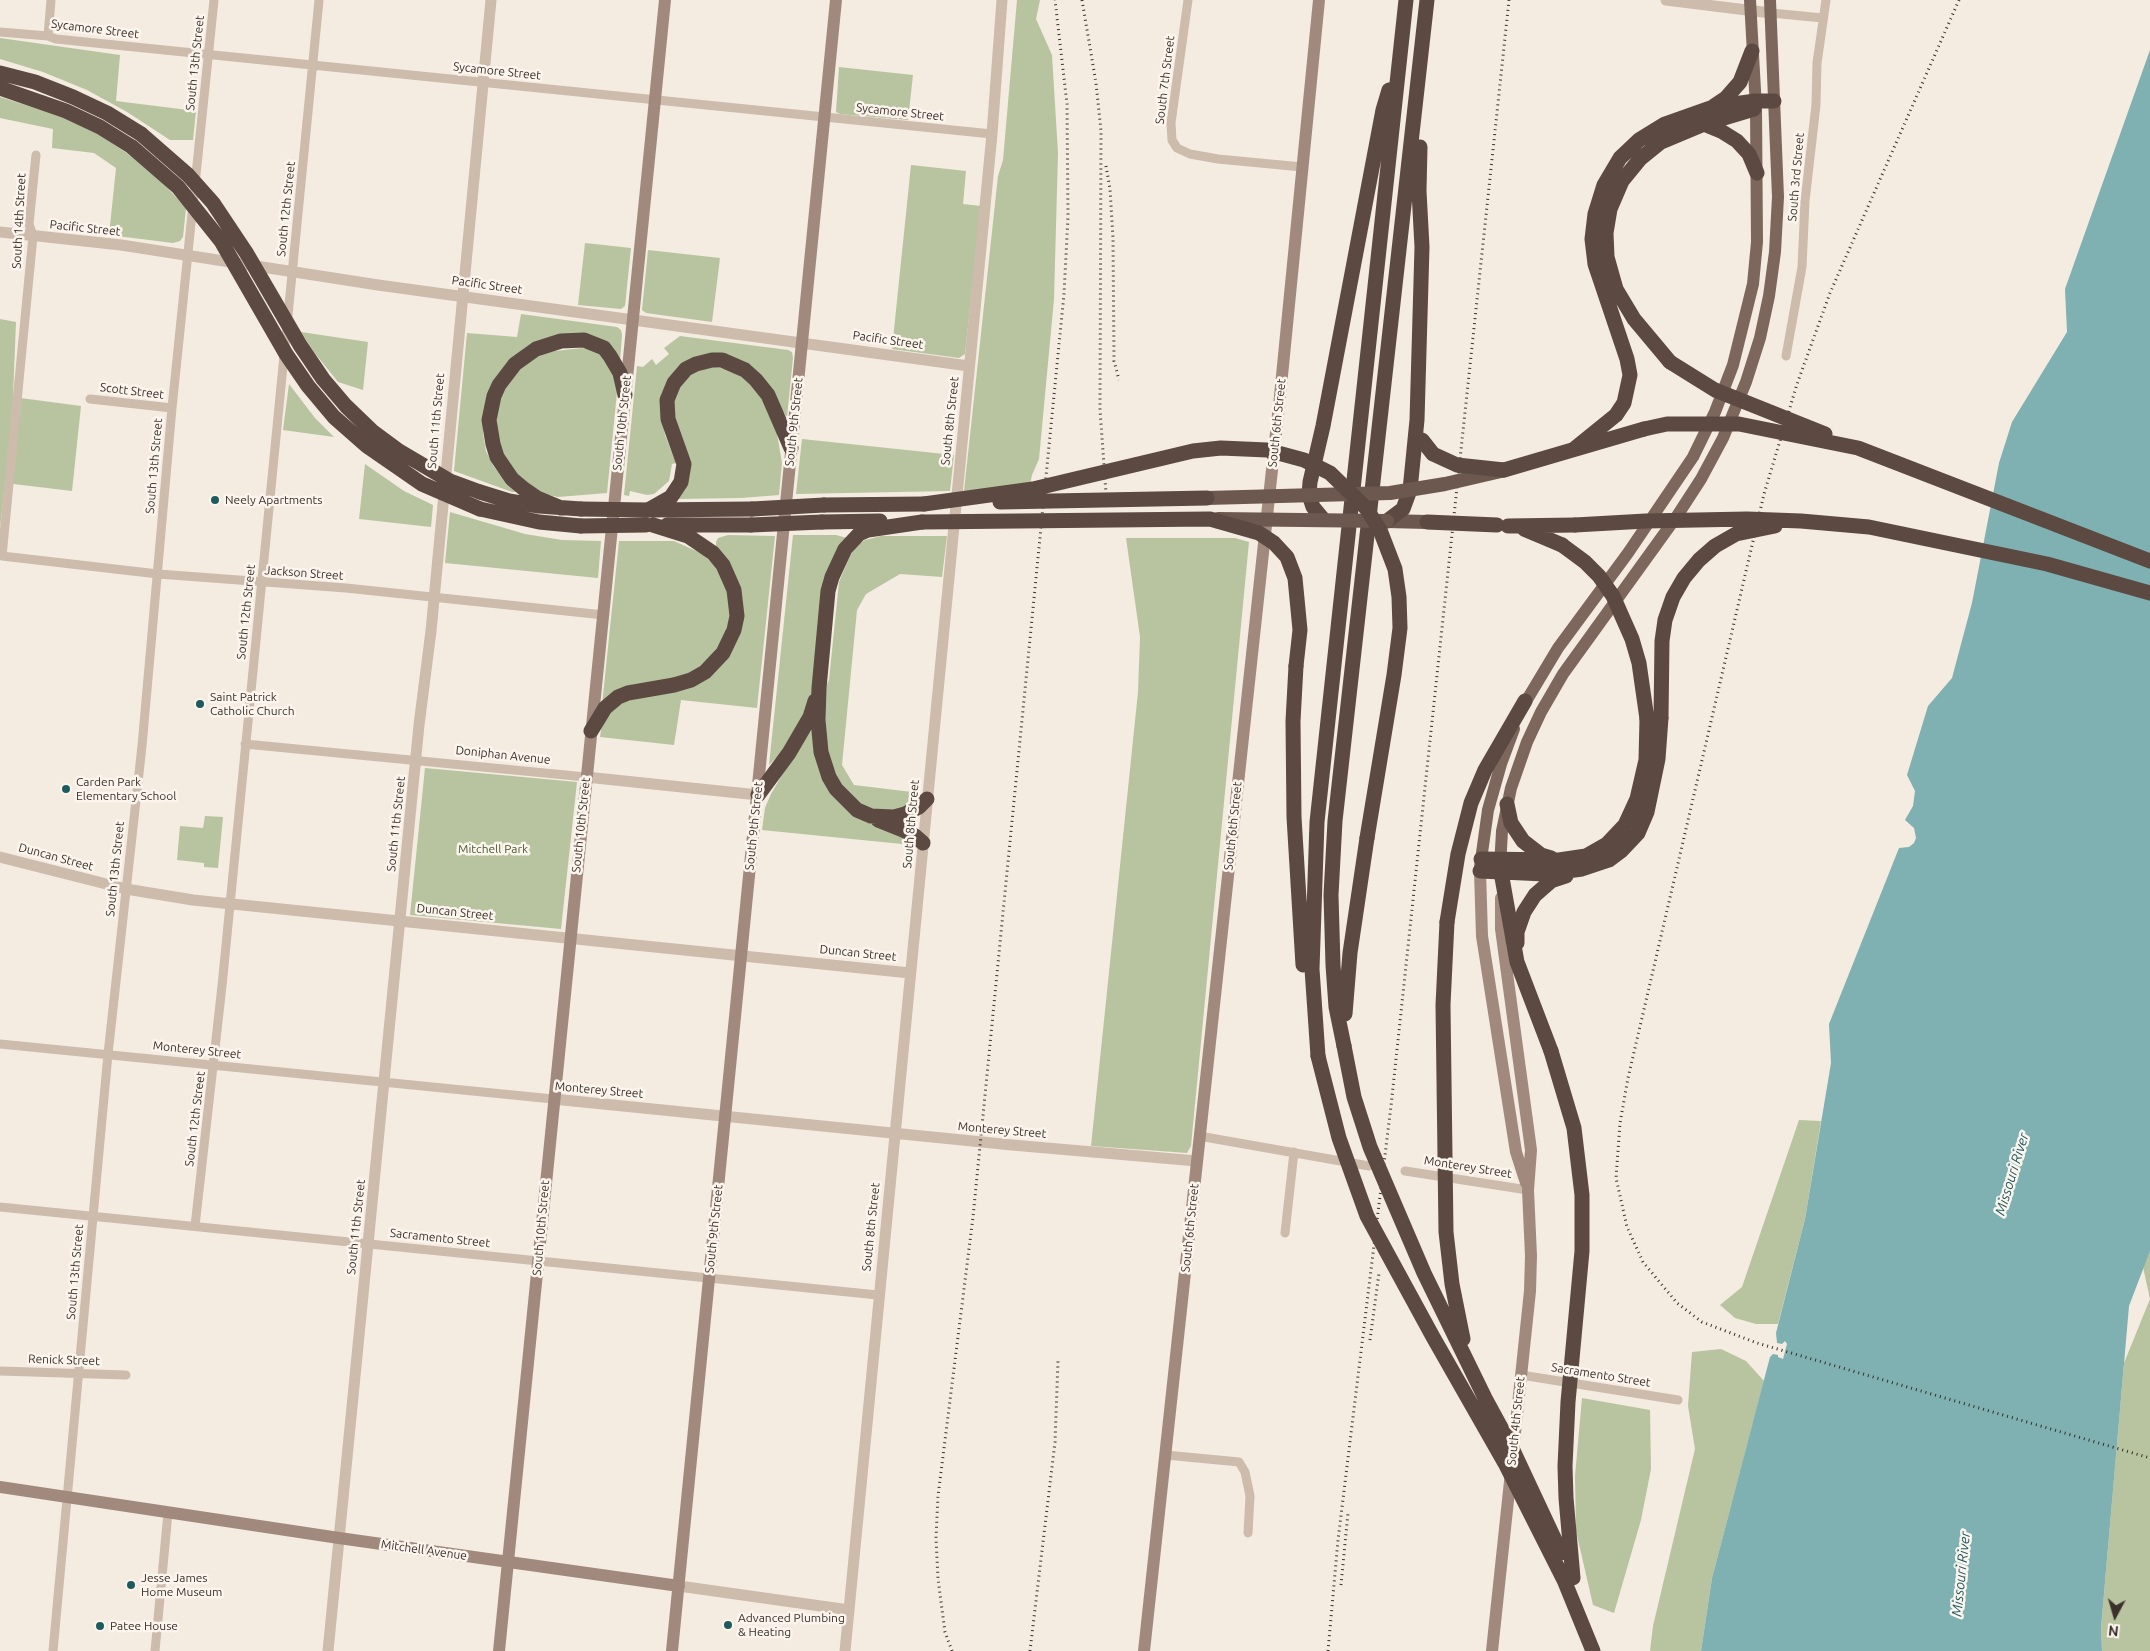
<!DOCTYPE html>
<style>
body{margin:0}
#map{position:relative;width:2150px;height:1651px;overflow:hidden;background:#f4ebe1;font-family:Ubuntu,sans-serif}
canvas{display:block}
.north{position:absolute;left:2090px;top:1591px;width:50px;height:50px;-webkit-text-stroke:4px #fbf5ee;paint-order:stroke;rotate:186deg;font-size:14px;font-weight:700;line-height:20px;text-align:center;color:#3b302b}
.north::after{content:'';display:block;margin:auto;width:18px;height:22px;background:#3b302b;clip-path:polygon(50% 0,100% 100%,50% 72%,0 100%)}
</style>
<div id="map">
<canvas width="2150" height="1651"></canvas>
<div class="north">N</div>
</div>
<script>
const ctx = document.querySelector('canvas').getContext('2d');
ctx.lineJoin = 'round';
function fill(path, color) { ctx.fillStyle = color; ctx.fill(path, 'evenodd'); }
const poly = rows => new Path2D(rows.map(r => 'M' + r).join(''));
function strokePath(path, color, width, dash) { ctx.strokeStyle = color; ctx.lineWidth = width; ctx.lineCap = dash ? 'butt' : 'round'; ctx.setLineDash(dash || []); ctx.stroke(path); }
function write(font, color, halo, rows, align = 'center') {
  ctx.font = font + ' Ubuntu,sans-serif'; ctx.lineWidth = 5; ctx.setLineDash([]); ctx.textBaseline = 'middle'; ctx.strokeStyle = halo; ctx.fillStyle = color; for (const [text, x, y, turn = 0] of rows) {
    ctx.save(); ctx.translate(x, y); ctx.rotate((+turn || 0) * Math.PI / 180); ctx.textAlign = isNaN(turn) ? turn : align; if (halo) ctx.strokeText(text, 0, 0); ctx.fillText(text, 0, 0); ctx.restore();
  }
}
const green = poly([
 [1017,0,1040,0,1036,19,1052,55,1058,153,1054,299,1039,459,1032,475,1029,489,964,491,998,176,1003,160],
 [0,38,120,55,116,101,196,111,193,140,170,140,127,112,87,90,43,72,0,59],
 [839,67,913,75,908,120,840,114,836,112],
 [0,97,64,117,100,135,134,158,160,180,186,208,183,237,180,241,173,243,109,235,116,168,94,153,52,148,53,129,0,118],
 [911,165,966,171,963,204,981,206,965,354,959,358,892,349],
 [585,243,631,248,625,306,621,309,578,305],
 [648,250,720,258,712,322,646,313,642,310],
 [521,314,617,327,621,330,622,335,620,361,609,347,527,347,485,409,483,433,486,451,494,467,516,492,512,492,454,471,467,333,517,337],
 [0,319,16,322,13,397,81,406,72,491,5,483,0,528],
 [301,332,368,342,363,390,338,382,314,352],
 [680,336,788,350,792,352,793,358,787,417,742,362,691,361,661,414,665,435,676,463,672,464,669,481,654,494,647,495,630,491,629,496,624,495,637,366,643,367,652,359,656,365,669,354,664,348],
 [582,348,597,351,613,368,617,392,607,493,558,497,544,494,515,476,496,443,496,409,501,395,519,370,531,359,546,352],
 [710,366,731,370,754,384,775,422,782,463,779,495,741,498,677,499,684,486,671,409,679,385,685,377],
 [289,384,315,418,334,437,283,430],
 [802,439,954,455,950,491,796,494],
 [365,464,404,491,433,505,431,527,359,519],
 [450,512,525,534,562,540,601,541,598,578,445,563],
 [728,535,775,536,757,708,681,700,674,745,600,737,602,723,618,703,696,685,741,619,716,550,716,542,718,538],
 [793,535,836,535,847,538,810,704,780,754,769,765],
 [947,536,942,577,900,574,866,594,857,610,842,765,854,785,912,792,915,796,912,802,902,810,867,809,840,787,827,756,824,691,829,680,839,582,851,554,857,545,865,540,881,536],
 [1126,538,1235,538,1249,542,1191,1146,1187,1153,1091,1146,1138,692,1140,637],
 [619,541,674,541,703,554,716,567,724,582,730,601,730,619,718,651,690,675,602,705],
 [815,718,815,751,866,821,907,839,912,845,762,830,765,808,771,794],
 [425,768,577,782,561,929,410,915],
 [205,816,223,817,218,868,204,867,204,863,177,860,180,826,203,828],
 [1799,1120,1821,1121,1805,1219,1778,1324,1756,1324,1735,1318,1720,1305,1742,1287],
 [2150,1251,2150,1651,2102,1651,2101,1628,2124,1363,2150,1299,2143,1267],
 [1721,1349,1746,1361,1764,1381,1712,1578,1701,1651,1650,1651,1653,1626,1695,1449,1688,1406,1692,1352],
 [1582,1398,1650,1410,1651,1469,1641,1520,1614,1613,1593,1605,1576,1531,1575,1476]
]);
const water = poly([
 [2150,50,2150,1251,2129,1306,2101,1628,2102,1651,1701,1651,1712,1578,1770,1357,1773,1354,1778,1355,1778,1357,1783,1359,1787,1344,1785,1341,1782,1344,1777,1343,1776,1333,1805,1219,1831,1063,1829,1024,1899,848,1909,847,1914,843,1916,838,1914,828,1905,820,1913,806,1915,791,1907,775,1928,706,1952,678,1972,603,1999,463,2012,422,2067,332,2065,289]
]);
const minor = poly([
 [1188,0,1171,123,1172,140,1177,148,1190,154,1218,159,1302,167],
 [1771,13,1823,18],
 [0,32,48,36,56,39,992,134],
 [48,36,51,0],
 [36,155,29,224,33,236,2,556,158,574,346,588,604,615],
 [1786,356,1802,267,1805,201,1816,105,1817,63,1826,0],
 [90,399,172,408],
 [245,744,586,777],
 [0,1044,553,1099],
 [1199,1136,1369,1166],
 [1405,1171,1528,1190],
 [0,1207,878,1295],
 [195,1226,222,986,319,0],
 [1285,1233,1294,1152],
 [0,1371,126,1375],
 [1521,1375,1678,1400],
 [1166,1455,1239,1462,1245,1472,1250,1496,1248,1533],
 [53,1651,108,1054,142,746,172,408,214,0],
 [155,1651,168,1513]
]);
const tertiary = poly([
 [1666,0,1771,13],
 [0,232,121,245,378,285,969,366],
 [586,777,758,795],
 [0,857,126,889,193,900,910,973],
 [553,1099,1012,1145,1197,1161],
 [679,1586,849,1610],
 [328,1651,419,725,431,631,491,0],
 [845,1651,992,134,1002,0]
]);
const secondary = poly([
 [1480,871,1482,936,1516,1152,1526,1183],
 [1501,898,1501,929,1531,1150,1528,1190,1531,1256,1530,1291,1513,1452],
 [0,1487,339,1538,679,1586],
 [499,1651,665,0],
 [672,1651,836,0],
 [1144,1651,1280,396,1319,0],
 [1492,1651,1511,1472]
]);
const primary = poly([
 [1522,708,1558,648,1628,553,1693,457,1715,412,1733,365,1753,284,1757,242,1756,108,1750,0],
 [1480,867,1488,810,1501,764,1514,729],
 [1500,867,1502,831,1511,788,1527,742,1541,712,1563,674,1677,516,1701,479,1723,438,1746,382,1760,338,1769,296,1775,252,1778,197,1770,0]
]);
const trunk = poly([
 [1387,521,1427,522]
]);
const motorway = poly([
 [0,73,35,82,73,97,107,113,141,134],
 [0,88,66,111,100,127,132,147],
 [1714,106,1726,98,1740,82,1752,51],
 [1704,124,1721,131,1737,141,1749,154,1757,173],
 [1670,362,1634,319,1616,289,1607,257,1606,233,1610,209,1622,181,1640,159,1661,142,1704,124,1754,109],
 [1574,449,1616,415,1624,403,1630,375,1627,359,1595,264,1592,239,1595,214,1604,185,1620,158,1639,140,1665,124,1713,107,1755,101,1774,101],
 [1504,470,1644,429],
 [480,492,509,501,539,506,581,509],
 [824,505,924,504],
 [561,508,537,498,524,489,512,479,497,457,493,444,489,420,494,396,499,385,515,364,536,349,561,341,584,340,604,348,610,356,620,373,625,395],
 [480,509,539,522,581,526],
 [648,510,671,497,681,482,684,464,668,419,667,400,674,383,686,369,696,364,712,360,722,360,745,370,756,380,768,395,791,448],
 [649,510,752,509],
 [1323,519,1313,507,1309,495,1310,482,1323,426,1383,110,1389,90],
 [1387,521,1403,509,1410,490,1417,420,1422,247,1419,191,1420,147],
 [822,522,880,521],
 [922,522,868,530,859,534,845,549,832,577,828,591,819,688,818,720,821,752,829,777,836,789,857,810,871,816,894,817,905,814,919,807,927,799],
 [667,525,751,525],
 [1508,526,1575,525],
 [1524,529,1562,545],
 [1296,666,1293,721,1294,817,1303,965],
 [591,731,605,708,618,697,628,693,674,685,691,680,705,672,723,653,734,630,737,616,734,590,723,565,713,553,688,536,653,525],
 [758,795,789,753,810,717,815,701],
 [1507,804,1511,823,1523,841,1541,855,1551,858],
 [878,820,903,830,915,836,923,843],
 [1481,859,1559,860,1586,856,1607,844,1625,825,1637,799,1646,760,1647,719],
 [1480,871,1545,874,1582,869,1609,860,1621,851,1638,833,1647,812,1658,759,1661,718],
 [1501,872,1517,962,1551,1051],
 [1447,922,1458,854,1471,803,1485,770,1525,701],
 [1517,943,1517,932,1524,912,1535,895,1551,881,1566,876],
 [1345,1014,1350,953,1367,838],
 [1344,1046,1336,1007,1333,965,1331,895,1335,821,1427,0],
 [1318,1056,1312,969,1317,822,1406,0]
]);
const rail = poly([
 [1082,0,1096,83,1101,131,1100,410,1106,493],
 [1959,0,1830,293,1797,384,1764,494,1628,1078,1620,1123,1616,1178,1627,1227,1643,1262,1677,1303,1702,1322,1757,1343,2150,1458],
 [1106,166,1110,189,1113,238,1114,361,1119,380],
 [1370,1340,1379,1273],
 [1341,1585,1348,1513],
 [952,1651,945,1632,938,1579,936,1538,938,1496,973,1217,1064,294,1068,217,1067,104,1055,0],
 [1030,1651,1055,1442,1058,1361],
 [1328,1651,1338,1540,1391,1106,1509,0]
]);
const trunkBridge = poly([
 [1207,498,1390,493,1445,484,1501,471],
 [1218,519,1387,521]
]);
const motorwayBridge = poly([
 [141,134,188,175,213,203,247,254,300,345,323,379,346,406,372,431,399,451,450,481,480,492],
 [132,147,178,187,221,241,286,354,308,386,334,417,367,446,422,484,480,509],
 [1670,362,1715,390,1825,434],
 [1644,429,1667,424,1739,424,1858,448,2150,561],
 [1422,440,1433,454,1457,465,1504,470],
 [1000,502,1207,498],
 [924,504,1033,489,1193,451,1221,448,1267,450,1304,460,1330,473,1366,508,1380,530,1395,569,1399,597,1400,628,1394,675,1367,838],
 [581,509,648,510],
 [752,509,824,505],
 [922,522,1210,519,1259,533,1274,543,1287,557,1295,578,1300,630,1296,666],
 [1427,522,1497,525],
 [751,525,822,522],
 [1575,525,1646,521,1747,519,1801,521,1869,527,2047,564,2150,593],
 [581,526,646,525],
 [1562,545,1585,562,1599,576,1613,596,1632,639,1639,663,1647,719],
 [1661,718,1662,641,1665,620,1673,597,1684,578,1699,560,1715,546,1736,534,1775,526],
 [1447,922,1443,1005,1446,1232,1452,1284,1463,1339],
 [1344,1046,1354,1097,1370,1147,1424,1273,1485,1398,1510,1444,1561,1553],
 [1551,1051,1574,1128,1582,1195,1582,1251,1568,1402,1565,1466,1566,1498,1573,1578],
 [1318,1056,1339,1138,1367,1216,1433,1337,1506,1465,1564,1580,1593,1651]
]);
const markers = [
 [215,500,5,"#1f5a5e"],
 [200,704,5,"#1f5a5e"],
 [66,789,5,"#1f5a5e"],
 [131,1585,5,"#1f5a5e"],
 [728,1625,5,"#1f5a5e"],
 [100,1626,5,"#1f5a5e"]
];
const streetNames = [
 ["Sycamore Street",95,29,7],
 ["South 13th Street",195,63,-84],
 ["Sycamore Street",497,71,6],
 ["South 7th Street",1165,80,-83],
 ["Sycamore Street",900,112,6],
 ["South 3rd Street",1796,177,-85],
 ["South 12th Street",286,209,-84],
 ["South 14th Street",19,221,-87],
 ["Pacific Street",85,228,6],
 ["Pacific Street",487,285,8],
 ["Pacific Street",888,340,8],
 ["Scott Street",132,391,7],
 ["South 11th Street",436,421,-85],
 ["South 8th Street",950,421,-84],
 ["South 9th Street",794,422,-84],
 ["South 10th Street",622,423,-84],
 ["South 6th Street",1277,423,-84],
 ["South 13th Street",154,466,-85],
 ["Jackson Street",304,573,4],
 ["South 12th Street",246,612,-84],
 ["Doniphan Avenue",503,755,6],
 ["South 11th Street",396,824,-84],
 ["South 8th Street",911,824,-85],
 ["South 10th Street",581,825,-84],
 ["South 9th Street",754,826,-84],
 ["South 6th Street",1233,826,-84],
 ["Duncan Street",56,857,15],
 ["South 13th Street",115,869,-84],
 ["Duncan Street",455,912,6],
 ["Duncan Street",858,953,6],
 ["Monterey Street",197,1050,6],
 ["Monterey Street",599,1090,5],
 ["South 12th Street",195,1119,-83],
 ["Monterey Street",1002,1130,5],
 ["Monterey Street",1468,1167,9],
 ["South 11th Street",356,1227,-84],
 ["South 8th Street",871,1227,-84],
 ["South 10th Street",541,1228,-85],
 ["South 6th Street",1190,1228,-84],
 ["South 9th Street",714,1229,-84],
 ["Sacramento Street",440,1238,6],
 ["South 13th Street",75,1272,-85],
 ["Renick Street",64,1360,2],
 ["Sacramento Street",1601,1375,9],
 ["South 4th Street",1516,1421,-84],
 ["Mitchell Avenue",424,1550,8]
];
const poiNames = [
 ["Neely Apartments",225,500],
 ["Saint Patrick",210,697],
 ["Catholic Church",210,711],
 ["Carden Park",76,782],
 ["Elementary School",76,796],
 ["Jesse James",141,1578],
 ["Home Museum",141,1592],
 ["Advanced Plumbing",738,1618],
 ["& Heating",738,1632],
 ["Patee House",110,1626]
];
const parkNames = [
 ["Mitchell Park",493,849]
];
const waterNames = [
 ["Missouri River",2012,1174,-73],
 ["Missouri River",1961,1574,-84]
];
fill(green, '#b8c4a0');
fill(water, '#7fb0b2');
strokePath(minor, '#cdbbac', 9);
strokePath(tertiary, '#cdbbac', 11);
strokePath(secondary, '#a18a7d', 12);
strokePath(primary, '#7d675c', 12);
strokePath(trunk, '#6c584f', 14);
strokePath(motorway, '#5c4a42', 15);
strokePath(rail, '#3b302b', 3, [1, 4]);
strokePath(trunkBridge, '#6c584f', 14);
strokePath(motorwayBridge, '#5c4a42', 15);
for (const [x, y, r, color] of markers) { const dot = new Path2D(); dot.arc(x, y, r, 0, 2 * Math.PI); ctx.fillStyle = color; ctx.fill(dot); strokePath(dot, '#fbf5ee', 2); }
write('12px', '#3b302b', '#fbf5ee', streetNames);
write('12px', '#3b302b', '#fbf5ee', poiNames, 'left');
write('12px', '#4a5a2e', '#fbf5ee', parkNames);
write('italic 14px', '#1f5a5e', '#fbf5ee', waterNames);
</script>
